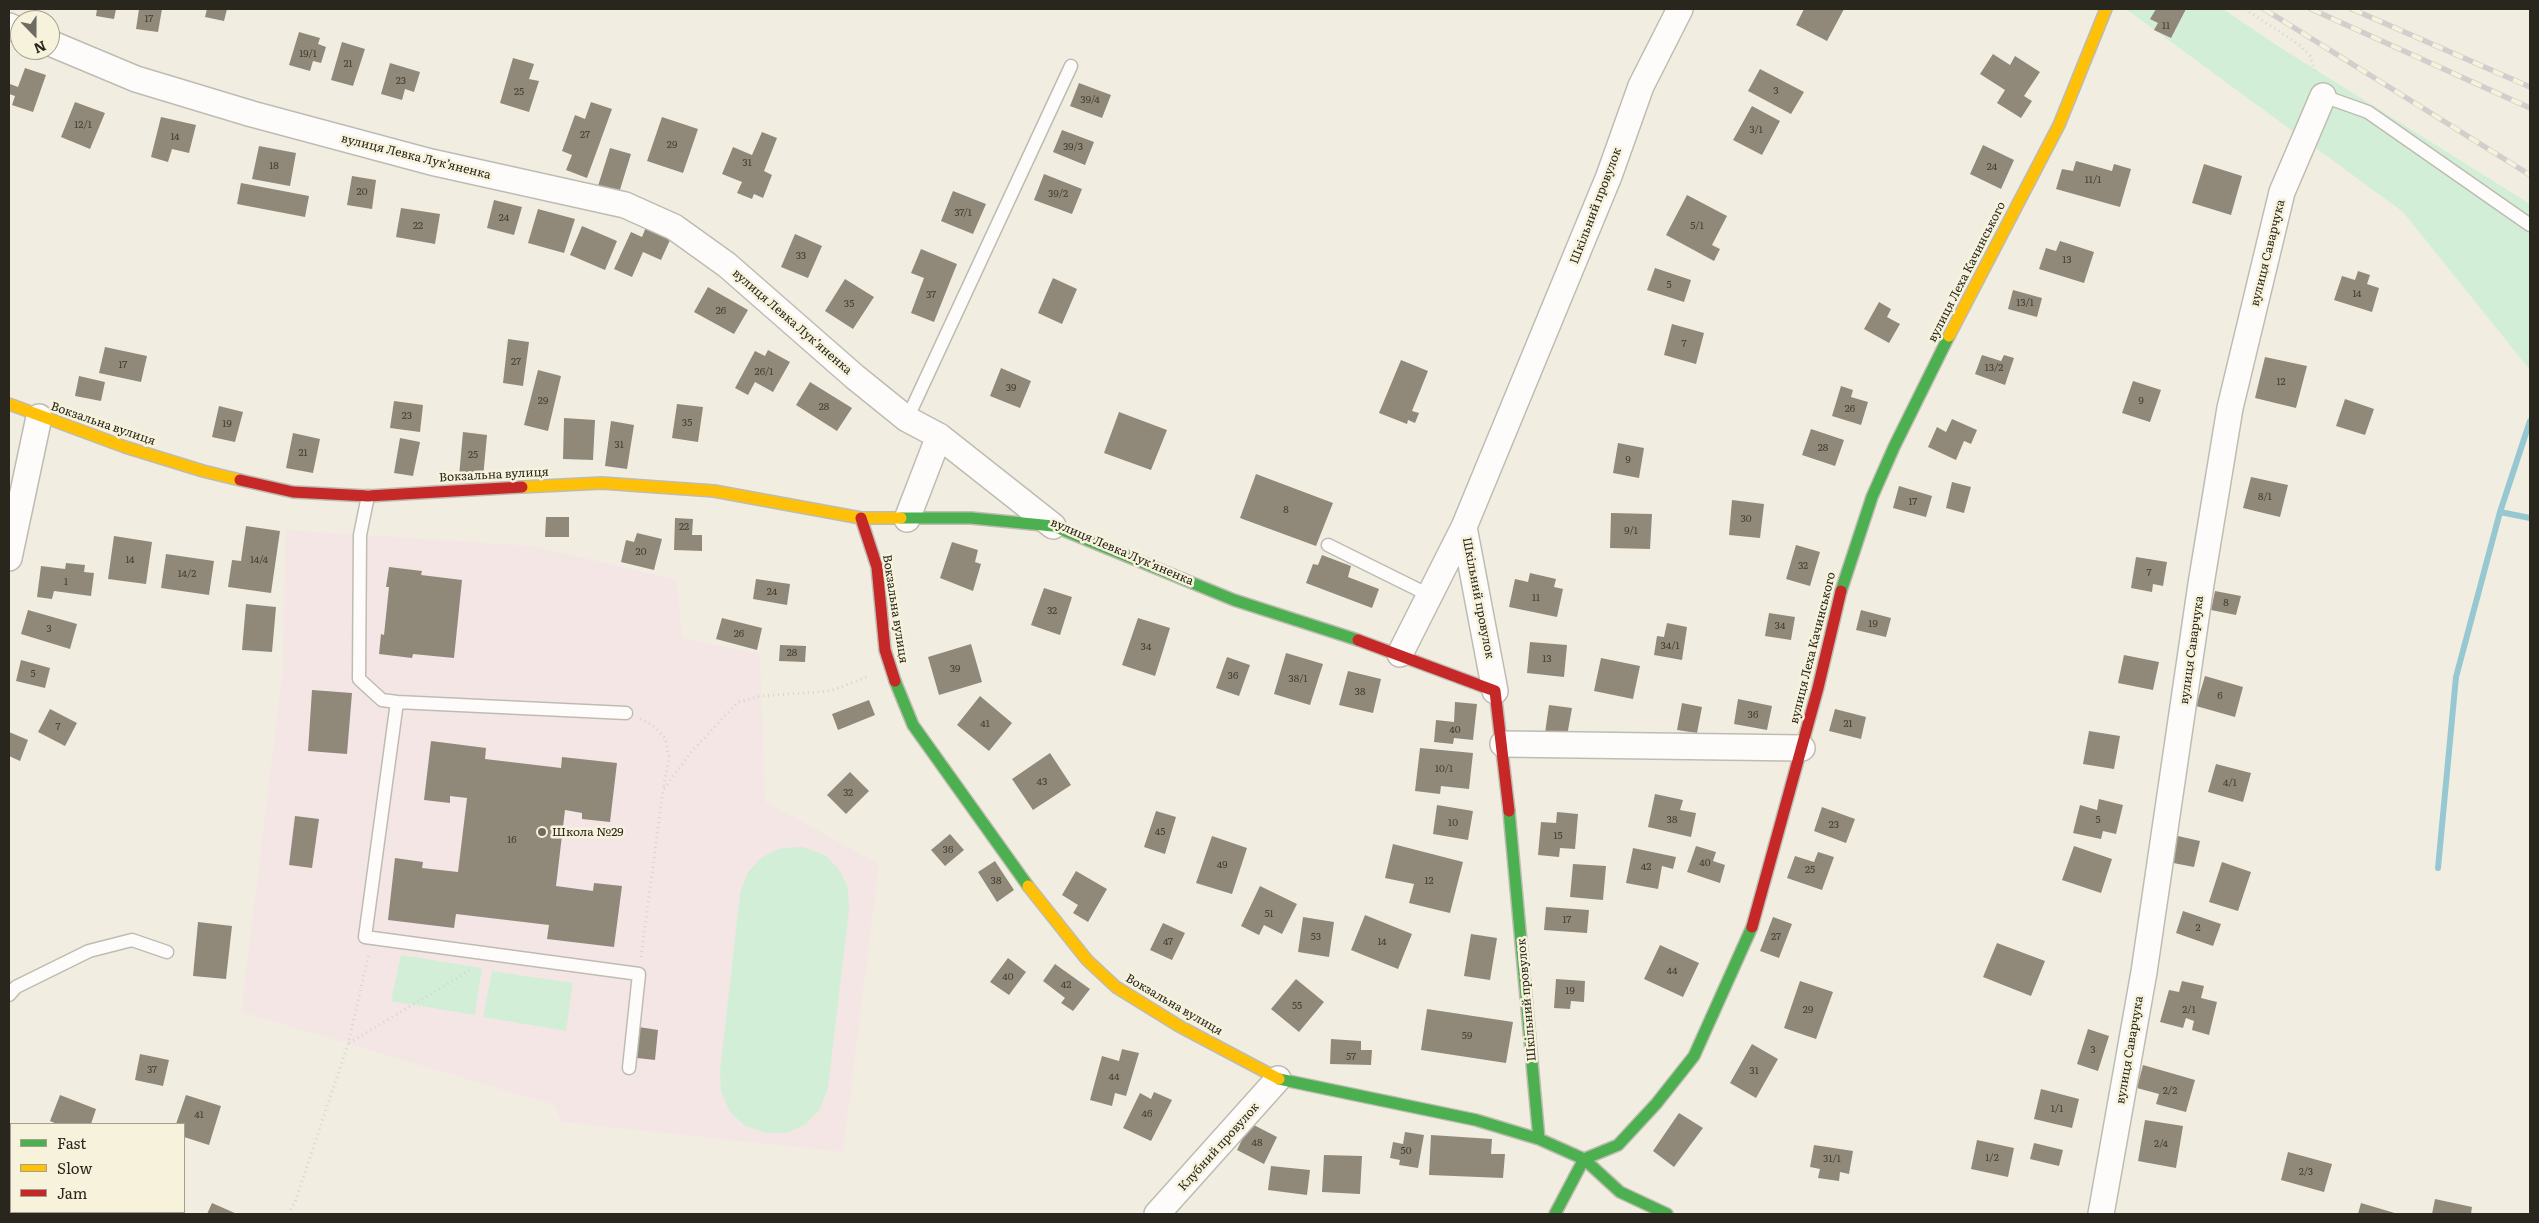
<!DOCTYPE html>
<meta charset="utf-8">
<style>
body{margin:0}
#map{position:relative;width:2539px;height:1223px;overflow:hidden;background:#f1eee1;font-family:Literata,serif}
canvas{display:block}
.frame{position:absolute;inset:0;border:10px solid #28261d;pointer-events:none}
.legend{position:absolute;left:10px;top:1123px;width:175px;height:90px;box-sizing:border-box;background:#f7f2db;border:1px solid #a4a08f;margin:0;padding:6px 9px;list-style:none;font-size:15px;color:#28261d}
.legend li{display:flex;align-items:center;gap:10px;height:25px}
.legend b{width:25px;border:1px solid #a4a08f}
.north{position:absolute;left:10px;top:10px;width:50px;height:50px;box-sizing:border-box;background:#f7f2db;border:1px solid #a4a08f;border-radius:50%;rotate:158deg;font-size:14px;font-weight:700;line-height:20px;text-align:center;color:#28261d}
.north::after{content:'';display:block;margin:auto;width:18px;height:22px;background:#6e6c62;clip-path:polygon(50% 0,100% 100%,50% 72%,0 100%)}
</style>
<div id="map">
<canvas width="2539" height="1223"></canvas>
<div class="frame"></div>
<ul class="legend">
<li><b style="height:6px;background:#4caf50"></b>Fast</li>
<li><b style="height:6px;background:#ffc107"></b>Slow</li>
<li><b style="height:6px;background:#c62828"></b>Jam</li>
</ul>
<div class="north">N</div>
</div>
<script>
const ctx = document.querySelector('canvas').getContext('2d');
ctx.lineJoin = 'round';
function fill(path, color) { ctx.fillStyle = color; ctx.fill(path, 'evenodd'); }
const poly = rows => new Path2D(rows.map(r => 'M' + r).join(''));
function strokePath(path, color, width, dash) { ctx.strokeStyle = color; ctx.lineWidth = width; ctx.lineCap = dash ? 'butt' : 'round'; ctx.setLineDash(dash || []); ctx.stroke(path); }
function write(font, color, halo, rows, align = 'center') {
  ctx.font = font + ' Literata,serif'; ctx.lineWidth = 5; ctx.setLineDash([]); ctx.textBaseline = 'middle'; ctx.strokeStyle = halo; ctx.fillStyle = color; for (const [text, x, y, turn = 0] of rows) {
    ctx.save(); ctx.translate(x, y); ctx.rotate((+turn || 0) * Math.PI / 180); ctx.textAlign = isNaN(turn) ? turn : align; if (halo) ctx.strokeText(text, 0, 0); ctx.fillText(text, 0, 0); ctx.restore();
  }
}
const education = poly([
 [286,530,534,546,677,580,682,638,760,654,765,801,879,864,843,1152,561,1122,554,1105,241,1012,282,676]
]);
const green = poly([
 [2126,9,2223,9,2281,48,2530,204,2530,370,2403,212],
 [803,847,825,855,839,869,848,888,849,910,828,1088,820,1109,806,1124,787,1133,765,1133,744,1125,730,1112,721,1092,720,1071,740,893,748,872,762,857,781,848],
 [401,955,482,968,475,1015,391,1001],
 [492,971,573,983,566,1031,483,1017]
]);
const stream = poly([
 [2500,512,2530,518],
 [2438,868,2456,677,2500,512,2530,421]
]);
const building = poly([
 [97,9,116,9,114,19,96,16],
 [139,9,162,9,158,32,136,29],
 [207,9,227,9,224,21,205,17],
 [1804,9,1844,9,1827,41,1796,25],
 [2156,9,2186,9,2171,38,2154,30,2158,23,2150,19],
 [299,32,320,38,318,44,326,47,321,63,313,61,310,71,289,65],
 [342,42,365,49,353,86,331,80],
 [1993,54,2010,65,2015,56,2040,72,2024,96,2032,101,2021,118,1997,103,2005,90,1980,74],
 [513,58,534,64,529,79,539,81,529,112,500,103],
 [390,63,420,72,414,92,405,89,402,100,381,94],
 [25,68,46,75,33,112,12,105,15,96,9,94,10,84,18,87],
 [1760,69,1804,92,1791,114,1748,91],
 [1079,83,1111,95,1102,118,1070,106],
 [75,102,105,113,90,149,61,137],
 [591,102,612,109,587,178,566,170,572,155,562,151,575,115,585,119],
 [1752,106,1780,121,1762,155,1733,140],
 [161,117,196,125,189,153,172,149,168,162,151,157],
 [662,117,698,129,683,173,647,161],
 [1062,130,1094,142,1085,165,1053,152],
 [762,132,777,138,764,171,772,175,763,198,754,194,752,199,737,193,742,182,722,174,733,147,752,155],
 [1983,145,2014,160,2001,189,1970,174],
 [259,146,296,153,290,186,252,179],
 [610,148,631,154,619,193,598,186],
 [2076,161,2112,171,2114,164,2131,169,2120,207,2056,189,2062,169,2073,171],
 [2204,164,2242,176,2231,215,2192,203],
 [1044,174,1082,189,1072,214,1034,200],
 [352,176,376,180,372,209,347,205],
 [241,183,309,196,305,217,237,204],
 [953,191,986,204,973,234,941,221],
 [1687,195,1727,216,1712,245,1720,249,1714,261,1666,235],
 [494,200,522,207,514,235,487,228],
 [401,208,440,214,435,244,396,237],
 [538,209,575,219,564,253,528,243],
 [582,226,617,241,605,270,570,255],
 [646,227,671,238,661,260,643,252,632,277,614,269,631,232,642,237],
 [795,234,822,246,808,278,781,267],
 [2060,241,2094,252,2084,283,2039,269,2046,248,2056,251],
 [921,249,957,264,934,322,911,313,924,278,911,273],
 [1655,268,1691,280,1684,302,1647,290],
 [2358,271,2370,275,2367,284,2379,288,2372,312,2334,300,2342,276,2355,280],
 [1053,278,1077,289,1062,324,1038,313],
 [845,279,874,297,853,329,825,311],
 [708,287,748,310,734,334,694,312],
 [2013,290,2042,298,2037,317,2008,309],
 [1879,302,1891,309,1887,317,1900,324,1889,343,1864,329],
 [1672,324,1704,333,1696,364,1664,355],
 [508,339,529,342,523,386,503,383],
 [105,347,147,356,141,382,99,373],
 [768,350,790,362,773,392,755,382,748,395,735,388,755,351,765,356],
 [1982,355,2001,361,2004,355,2014,358,2005,385,1975,374],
 [2265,357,2307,366,2296,408,2255,398],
 [1401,360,1428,371,1412,411,1419,413,1415,423,1408,420,1407,424,1379,413],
 [1001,368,1031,381,1020,408,990,396],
 [538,370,561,376,548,431,524,425],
 [79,376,105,382,101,401,75,396],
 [2133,381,2161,390,2150,422,2122,413],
 [810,382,852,408,837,431,796,405],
 [1841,386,1853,390,1851,397,1868,402,1861,425,1832,416],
 [2345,399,2374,409,2365,435,2336,426],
 [394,401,423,405,420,432,390,428],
 [677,404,703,407,698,442,672,438],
 [219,406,243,412,235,442,212,437],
 [1119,412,1167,430,1151,470,1104,453],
 [564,418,595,420,593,460,563,459],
 [1952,419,1977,430,1971,444,1964,441,1956,460,1928,447,1937,427,1946,432],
 [611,421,634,425,627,469,605,466],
 [1811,429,1844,440,1835,466,1802,455],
 [463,432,487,435,483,478,459,476],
 [293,433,320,439,313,473,286,468],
 [400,438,420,442,413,476,394,473],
 [1618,443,1644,448,1639,478,1613,473],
 [1256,474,1333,503,1316,546,1240,518],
 [2251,477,2288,485,2280,517,2243,508],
 [1952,482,1971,487,1964,513,1946,508],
 [1899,486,1932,496,1926,517,1893,508],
 [1732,500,1764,504,1760,538,1729,535],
 [1611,513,1652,514,1650,549,1610,548],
 [546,517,569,517,569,537,545,537],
 [675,518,693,519,692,535,702,535,702,551,674,550],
 [246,526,280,531,271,593,228,587,232,560,241,561],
 [637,533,662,539,654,570,621,562,626,540,634,542],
 [114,536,152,542,146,584,108,579],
 [952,542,978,550,975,562,981,564,973,591,940,578],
 [1796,545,1820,552,1810,586,1786,579],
 [166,554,214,561,209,595,161,588],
 [1322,555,1351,566,1348,577,1379,589,1372,608,1306,583,1313,564,1318,565],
 [2136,557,2167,562,2163,586,2153,584,2152,592,2131,588],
 [66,563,85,565,84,572,94,573,91,596,54,591,52,599,37,597,41,566,65,569],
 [389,567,422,571,421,575,462,580,454,658,413,654,412,658,379,654,381,634,384,635,389,587,386,587],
 [1530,573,1556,579,1554,587,1563,589,1557,617,1509,607,1515,579,1528,582],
 [756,579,790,584,787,605,753,599],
 [1044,588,1072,597,1060,635,1031,625],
 [2215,591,2241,596,2236,615,2211,610],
 [246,604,276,607,272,652,242,650],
 [28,610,77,624,70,649,21,634],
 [1861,610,1891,618,1886,637,1856,630],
 [1769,613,1795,617,1791,640,1765,636],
 [722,618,762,628,757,650,716,639],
 [1138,618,1170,628,1155,676,1122,665],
 [1667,623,1687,627,1682,660,1654,655,1657,636,1664,637],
 [1530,642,1567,645,1564,677,1527,673],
 [971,644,982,682,939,695,928,657],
 [780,645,806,646,805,662,779,661],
 [1286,653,1323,664,1310,705,1274,694],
 [2124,655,2159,662,2153,690,2118,683],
 [1227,657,1250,665,1239,696,1216,688],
 [1601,658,1640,666,1633,699,1594,691],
 [21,660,50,668,45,688,16,681],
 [1348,671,1381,679,1373,713,1339,705],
 [2205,676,2243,687,2235,717,2196,706],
 [312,690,352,693,347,754,308,751],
 [980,696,1012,723,989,751,957,725],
 [1738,699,1772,706,1767,730,1734,724],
 [869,700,875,715,838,730,832,714],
 [1455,702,1477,704,1473,740,1454,738,1453,744,1434,742,1436,720,1454,722],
 [1682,703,1702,707,1697,733,1677,730],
 [1549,705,1572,708,1567,736,1545,733],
 [50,709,77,723,65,746,38,732],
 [1835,709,1866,717,1861,739,1829,731],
 [2089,731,2120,736,2114,769,2083,764],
 [9,732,28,740,20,761,9,756],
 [431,741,486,748,485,759,561,768,562,757,617,763,610,822,582,819,582,813,565,810,556,886,593,891,594,883,622,886,614,947,547,939,549,925,456,914,454,928,388,920,395,858,423,862,422,868,458,872,467,798,450,796,450,803,424,800],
 [1420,748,1473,753,1469,789,1441,786,1440,794,1415,791],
 [1050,753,1071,785,1033,810,1012,779],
 [2216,764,2251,773,2243,802,2208,792],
 [850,772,869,791,846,814,827,795],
 [1655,794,1683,800,1680,810,1696,813,1691,837,1648,827],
 [2099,799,2123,805,2116,834,2103,831,2101,839,2073,833,2080,805,2097,810],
 [1437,805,1473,811,1468,840,1433,834],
 [1822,807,1855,819,1846,843,1814,831],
 [1156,811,1176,817,1165,854,1144,847],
 [1557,812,1578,814,1575,849,1560,848,1559,857,1538,855,1541,822,1556,823],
 [295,816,319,819,312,868,289,865],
 [950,834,964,850,945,866,931,850],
 [2169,834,2200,841,2194,867,2163,861],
 [1212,836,1247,848,1232,894,1196,883],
 [1393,844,1463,862,1450,913,1409,903,1414,884,1385,878],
 [1696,846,1716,852,1713,861,1725,865,1720,883,1687,872],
 [2074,846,2112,859,2101,893,2062,880],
 [1633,848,1676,857,1673,869,1662,866,1658,889,1626,883],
 [1818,852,1834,857,1822,890,1787,878,1795,856,1814,862],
 [995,861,1014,890,997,902,978,872],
 [2222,862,2251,872,2238,911,2209,902],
 [1573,864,1606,866,1603,900,1570,897],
 [1076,871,1107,889,1088,922,1073,913,1078,905,1062,895],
 [1260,886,1297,904,1282,934,1264,925,1259,935,1241,926],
 [1546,907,1589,910,1587,933,1544,930],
 [2183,911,2221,924,2213,946,2176,933],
 [1365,915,1412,934,1398,969,1351,950],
 [1303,917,1334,922,1329,957,1298,952],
 [1773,917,1792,924,1779,958,1760,951],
 [198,922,232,926,226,979,193,976],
 [1163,923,1185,933,1172,960,1150,950],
 [1471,934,1497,938,1490,980,1464,976],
 [1997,943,2045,961,2031,996,1983,977],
 [1660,945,1699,963,1683,997,1644,979],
 [1008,958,1026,972,1009,995,990,982],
 [1055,964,1090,989,1073,1011,1061,1003,1065,998,1043,981],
 [1296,979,1324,1002,1299,1032,1271,1009],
 [1556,979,1585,981,1584,1002,1571,1001,1570,1009,1554,1008],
 [1800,981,1833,992,1816,1039,1784,1028],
 [2182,981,2204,986,2201,998,2217,1002,2209,1035,2192,1030,2194,1021,2186,1018,2183,1028,2160,1022,2169,990,2179,992],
 [1427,1009,1513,1022,1506,1063,1421,1050],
 [639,1027,658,1030,655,1060,637,1058],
 [2088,1029,2109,1036,2098,1071,2077,1064],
 [1331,1039,1361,1041,1361,1050,1372,1050,1371,1065,1330,1064],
 [1752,1044,1778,1059,1756,1098,1730,1083],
 [1122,1049,1139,1053,1126,1096,1115,1093,1112,1106,1090,1100,1102,1056,1119,1061],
 [140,1054,169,1060,163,1086,135,1080],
 [2143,1065,2195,1080,2186,1112,2156,1104,2159,1094,2137,1088],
 [2041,1089,2079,1099,2072,1128,2034,1119],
 [1154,1092,1172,1100,1151,1141,1123,1128,1140,1093,1151,1099],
 [60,1095,96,1109,91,1124,57,1124,50,1121],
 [186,1095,221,1106,209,1145,184,1137,184,1124,176,1124],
 [1679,1113,1703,1128,1674,1167,1653,1151],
 [2145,1120,2183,1126,2176,1168,2138,1161],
 [1250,1123,1277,1137,1264,1164,1237,1150],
 [1405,1132,1424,1135,1418,1168,1399,1165,1400,1160,1390,1158,1393,1142,1403,1144],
 [1431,1135,1492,1139,1491,1154,1505,1154,1503,1178,1429,1175],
 [1977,1140,2014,1148,2008,1177,1971,1169],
 [2034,1143,2063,1150,2059,1166,2030,1159],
 [1814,1145,1853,1151,1849,1174,1840,1172,1839,1181,1818,1178,1820,1169,1810,1167],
 [2288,1152,2332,1164,2324,1192,2281,1180],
 [1324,1155,1362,1156,1360,1194,1322,1192],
 [1271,1166,1310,1170,1307,1195,1268,1190],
 [2435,1199,2472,1207,2471,1214,2432,1214],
 [212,1203,237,1214,207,1214],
 [2361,1203,2398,1214,2358,1214],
 [31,1212,60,1212,58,1214,29,1214]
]);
const path = poly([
 [2245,9,2301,46,2310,56,2316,74],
 [640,719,651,724,665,738,669,758,663,789],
 [641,957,663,790,692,751,738,702,760,696,831,691,869,676],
 [349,1043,472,969],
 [288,1214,295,1202,348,1044,369,953]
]);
const lane = poly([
 [2323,96,2368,112,2530,225],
 [907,419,1071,66],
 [368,496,360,535,359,679,382,700,397,702,365,937,639,974,629,1068],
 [1328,545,1431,596],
 [397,702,626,713],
 [9,995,16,987,89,951,132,940,167,952],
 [9,1189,11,1183]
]);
const street = poly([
 [9,26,20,31],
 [50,43,136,79,252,114,431,162,625,205,674,227,727,265,855,377,907,419,939,436,1053,526],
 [907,519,939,436],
 [1464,527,1495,691],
 [9,558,39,417],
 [1400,654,1464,527,1609,176,1641,86,1680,9],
 [1503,744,1802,748],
 [9,1148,11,1151],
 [81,1212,84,1214],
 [1157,1214,1278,1079],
 [2101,1214,2144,972,2201,584,2230,408,2282,192,2323,96]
]);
const fast = poly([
 [901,518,971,518,1053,526,1234,600,1358,640],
 [1841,591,1872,497,1894,447,1949,336],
 [895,681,913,725,1028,886],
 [1509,811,1539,1139],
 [1279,1079,1476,1120,1539,1139,1584,1159,1620,1192,1667,1214],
 [1555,1214,1584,1159,1618,1145,1656,1104,1694,1056,1752,927]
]);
const slow = poly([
 [1949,336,2059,125,2106,9],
 [9,404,125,447,203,471,240,480],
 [522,487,602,483,714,491,861,518,901,518],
 [1028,886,1087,960,1116,987,1179,1026,1279,1079]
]);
const jam = poly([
 [240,480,293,492,368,496,522,487],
 [861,518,877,567,885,650,895,681],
 [1358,640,1495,691,1509,811],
 [1752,927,1818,688,1841,591]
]);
const rail = poly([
 [2264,9,2530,175],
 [2311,9,2530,108],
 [2352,9,2530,87]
]);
const markers = [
 [542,832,5,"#6e6c62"]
];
const numberNames = [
 ["17",149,19],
 ["11",2166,26],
 ["19/1",308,54],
 ["21",348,64],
 ["23",401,81],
 ["3",1776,91],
 ["25",519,92],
 ["39/4",1090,100],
 ["12/1",83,125],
 ["3/1",1756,130],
 ["27",585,135],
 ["14",175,137],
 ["29",672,145],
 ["39/3",1073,147],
 ["31",747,163],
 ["18",274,166],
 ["24",1992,167],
 ["11/1",2093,180],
 ["20",362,192],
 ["39/2",1058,194],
 ["37/1",963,213],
 ["24",504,218],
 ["22",418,226],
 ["5/1",1697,226],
 ["33",801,256],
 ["13",2067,260],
 ["5",1669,285],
 ["14",2357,294],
 ["37",931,295],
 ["13/1",2025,303],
 ["35",849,304],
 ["26",721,311],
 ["7",1684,344],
 ["27",516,362],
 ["17",123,365],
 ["13/2",1994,368],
 ["26/1",764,372],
 ["12",2281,382],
 ["39",1011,388],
 ["29",543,401],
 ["9",2141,401],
 ["28",824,407],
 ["26",1850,409],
 ["23",407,416],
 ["35",687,423],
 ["19",227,424],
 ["31",619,445],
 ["28",1823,448],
 ["21",303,453],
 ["25",473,455],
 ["9",1628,460],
 ["8/1",2265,497],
 ["17",1913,502],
 ["8",1286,510],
 ["30",1746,519],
 ["22",684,527],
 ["9/1",1631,531],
 ["20",641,552],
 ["14",130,560],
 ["14/4",259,560],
 ["32",1803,566],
 ["7",2149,573],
 ["14/2",187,574],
 ["1",66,582],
 ["24",772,592],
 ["11",1536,598],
 ["8",2226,603],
 ["32",1052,611],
 ["19",1873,624],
 ["34",1780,626],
 ["3",49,629],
 ["26",739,634],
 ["34/1",1670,646],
 ["34",1146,647],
 ["28",792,653],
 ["13",1547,659],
 ["39",955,669],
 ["5",33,674],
 ["36",1233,676],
 ["38/1",1298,679],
 ["38",1360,692],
 ["6",2220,696],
 ["36",1753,715],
 ["41",985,724],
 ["21",1848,724],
 ["7",58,727],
 ["40",1455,730],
 ["10/1",1444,769],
 ["43",1042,782],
 ["4/1",2230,783],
 ["32",848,793],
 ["38",1672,820],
 ["5",2098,820],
 ["10",1453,823],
 ["23",1834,825],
 ["45",1160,832],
 ["15",1558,836],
 ["16",512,840],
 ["36",948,850],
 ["40",1705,863],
 ["49",1222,865],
 ["42",1646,867],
 ["25",1810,870],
 ["38",996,881],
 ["12",1429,881],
 ["51",1269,914],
 ["17",1567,920],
 ["2",2198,928],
 ["53",1316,937],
 ["27",1776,937],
 ["47",1168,942],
 ["14",1382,942],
 ["44",1672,971],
 ["40",1008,977],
 ["42",1066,985],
 ["19",1570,991],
 ["55",1297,1006],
 ["29",1808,1010],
 ["2/1",2189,1010],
 ["59",1467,1036],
 ["3",2093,1050],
 ["57",1351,1057],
 ["37",152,1070],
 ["31",1754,1071],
 ["44",1114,1077],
 ["2/2",2170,1091],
 ["1/1",2057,1109],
 ["46",1147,1114],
 ["41",199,1115],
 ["48",1257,1143],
 ["2/4",2161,1144],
 ["50",1406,1151],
 ["1/2",1992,1158],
 ["31/1",1832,1159],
 ["2/3",2306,1172]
];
const streetNames = [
 ["вулиця Левка Лукʼяненка",416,157,14],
 ["Шкільний провулок",1596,206,-69],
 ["вулиця Саварчука",2268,253,-76],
 ["вулиця Леха Качинського",1967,272,-63],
 ["вулиця Левка Лукʼяненка",792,322,41],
 ["Вокзальна вулиця",103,424,19],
 ["Вокзальна вулиця",494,475,-3],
 ["вулиця Левка Лукʼяненка",1122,552,23],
 ["Шкільний провулок",1478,598,79],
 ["Вокзальна вулиця",895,609,81],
 ["вулиця Леха Качинського",1813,648,-76],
 ["вулиця Саварчука",2192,650,-82],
 ["Шкільний провулок",1527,1000,-95],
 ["Вокзальна вулиця",1174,1005,30],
 ["вулиця Саварчука",2130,1050,-80],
 ["Клубний провулок",1219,1147,-48]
];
const poiNames = [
 ["Школа №29",552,832]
];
fill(education, '#f5e6e6');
fill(green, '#d3eed7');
strokePath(stream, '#97c8d2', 6);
fill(building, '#908979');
strokePath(lane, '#bebcb2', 15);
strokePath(street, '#bebcb2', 28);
strokePath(fast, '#bebcb2', 14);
strokePath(slow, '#bebcb2', 14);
strokePath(jam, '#bebcb2', 14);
strokePath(path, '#d4d4d0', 3, [1, 4]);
strokePath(lane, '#fdfcfa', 12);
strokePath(street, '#fdfcfa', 25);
strokePath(fast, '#4caf50', 11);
strokePath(slow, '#ffc107', 11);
strokePath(jam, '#c62828', 11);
strokePath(rail, '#d0cfcb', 5.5);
strokePath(rail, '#f7f2db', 4, [11]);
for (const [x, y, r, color] of markers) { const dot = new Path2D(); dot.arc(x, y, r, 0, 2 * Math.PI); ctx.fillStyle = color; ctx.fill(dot); strokePath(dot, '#f7f2db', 2); }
write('10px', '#423f34', null, numberNames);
write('12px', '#28261d', '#f7f2db', streetNames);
write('12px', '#28261d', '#f7f2db', poiNames, 'left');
</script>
